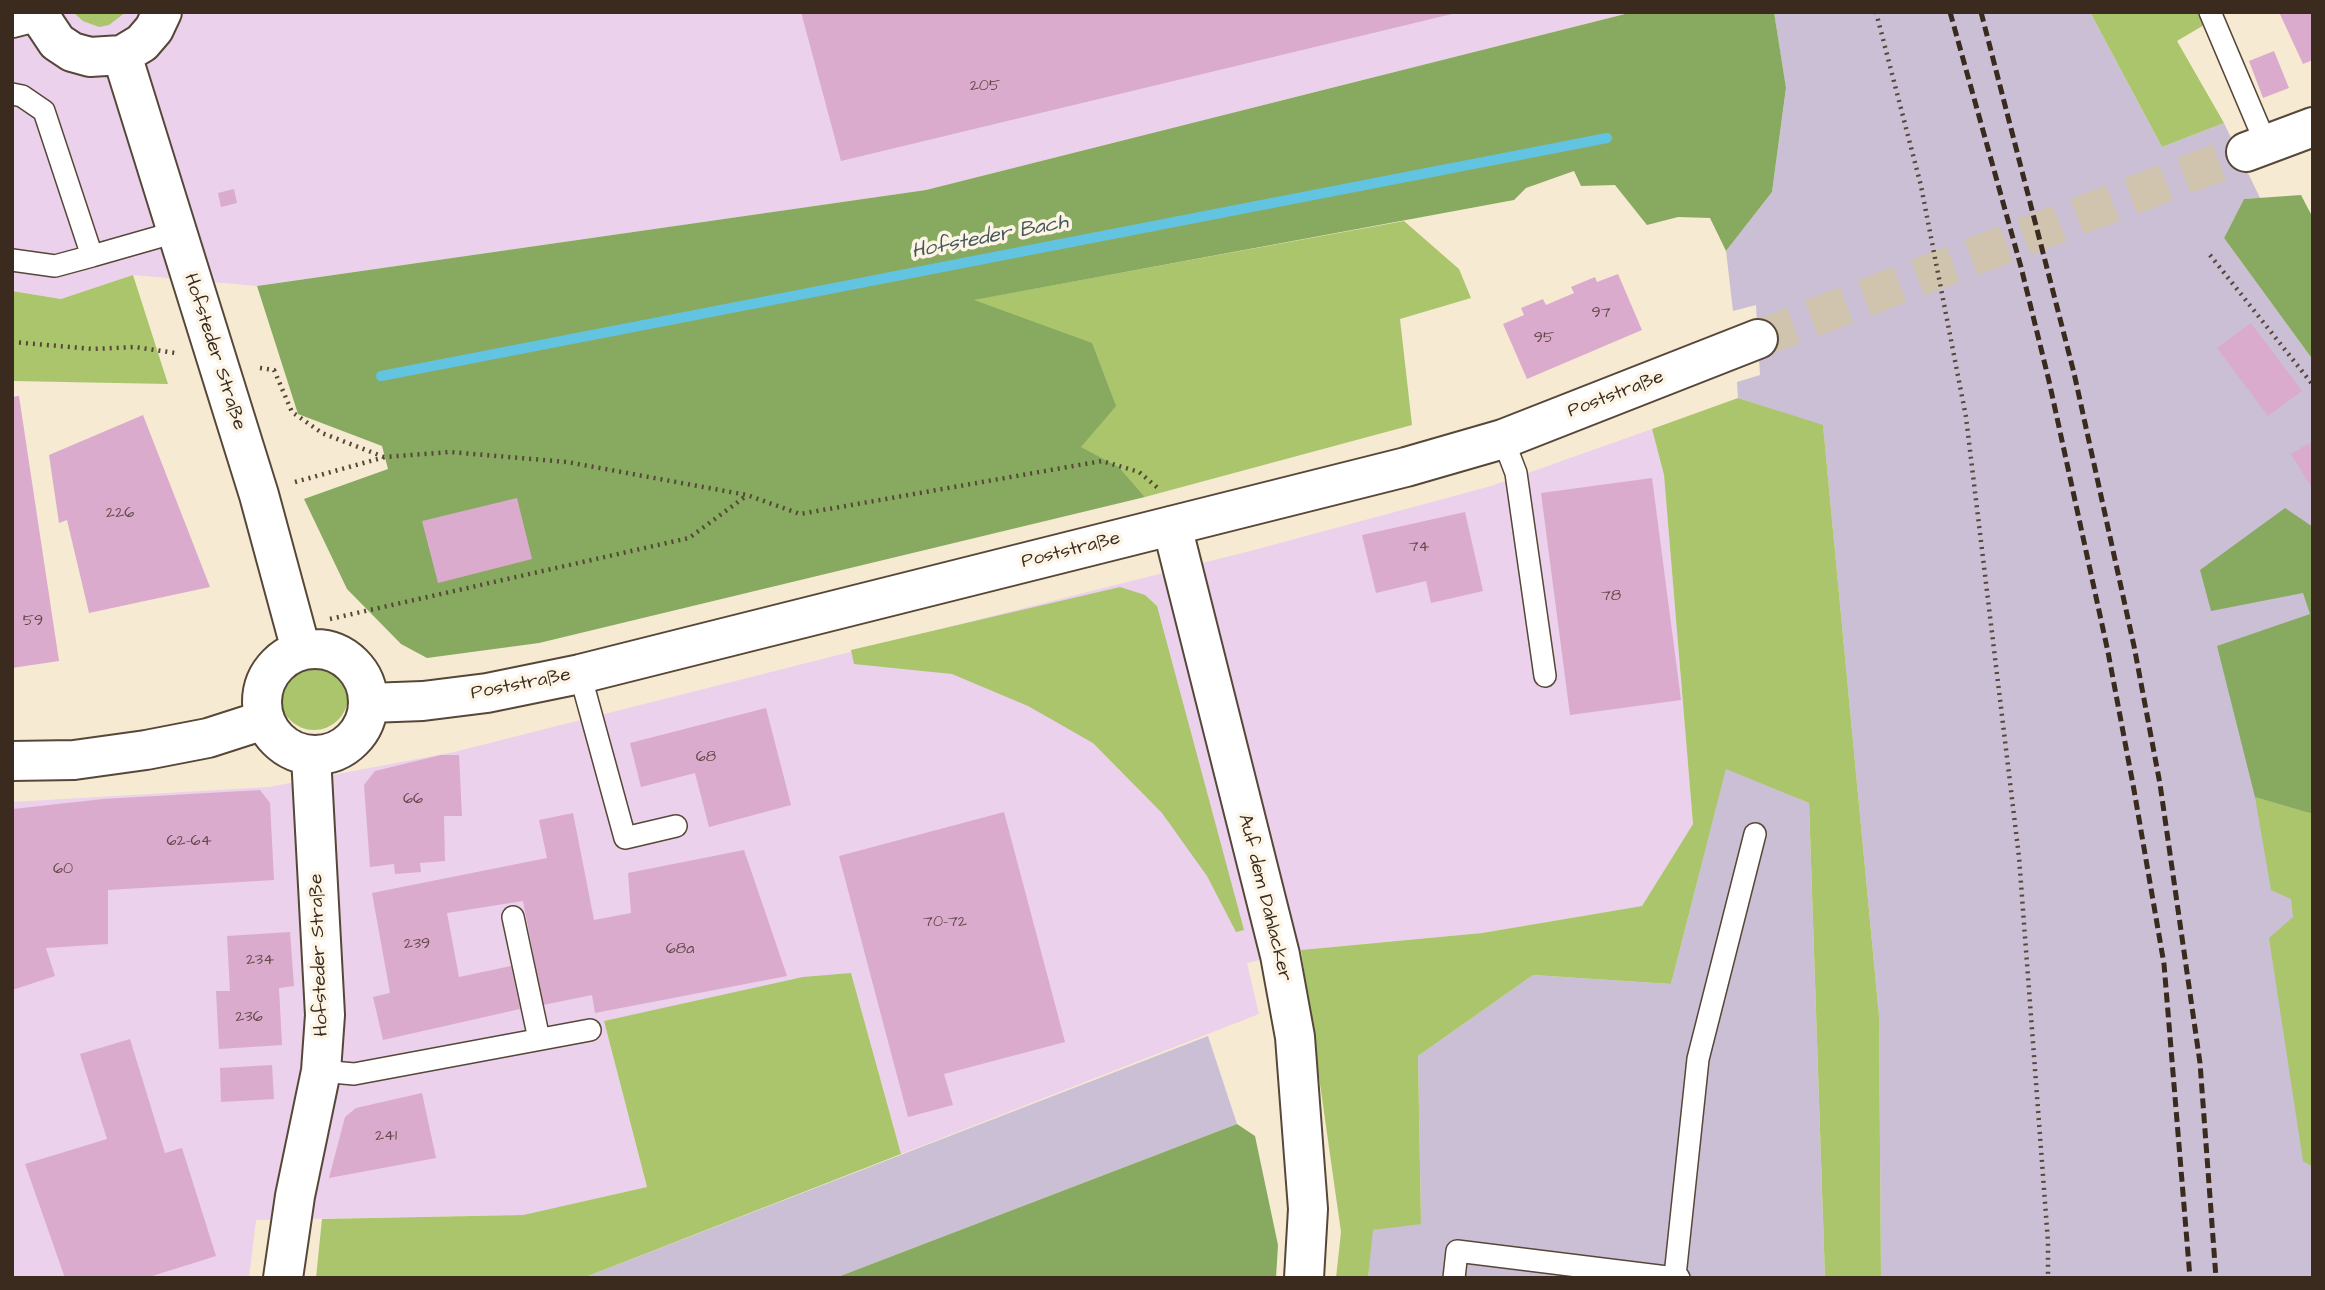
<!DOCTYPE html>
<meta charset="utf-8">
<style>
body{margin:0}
#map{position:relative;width:2325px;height:1290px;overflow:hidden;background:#f7ead2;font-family:"Architects Daughter",sans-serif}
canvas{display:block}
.frame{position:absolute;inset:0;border:14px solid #3b2a1e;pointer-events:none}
</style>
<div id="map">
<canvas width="2325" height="1290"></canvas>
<div class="frame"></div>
</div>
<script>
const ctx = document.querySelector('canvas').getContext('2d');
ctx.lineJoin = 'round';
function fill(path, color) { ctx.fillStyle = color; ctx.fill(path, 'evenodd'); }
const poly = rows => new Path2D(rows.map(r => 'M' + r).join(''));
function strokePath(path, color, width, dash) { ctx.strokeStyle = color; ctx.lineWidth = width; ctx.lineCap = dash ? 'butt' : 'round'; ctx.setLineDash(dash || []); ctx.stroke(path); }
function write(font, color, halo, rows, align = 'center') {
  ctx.font = font + ' "Architects Daughter",sans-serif'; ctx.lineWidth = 7; ctx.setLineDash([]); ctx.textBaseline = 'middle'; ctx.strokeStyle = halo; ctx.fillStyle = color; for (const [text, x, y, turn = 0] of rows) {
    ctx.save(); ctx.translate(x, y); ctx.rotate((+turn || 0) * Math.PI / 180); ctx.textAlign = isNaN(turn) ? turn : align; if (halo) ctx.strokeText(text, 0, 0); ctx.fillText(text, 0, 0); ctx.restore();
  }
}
const built = poly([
 [12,12,1633,12,926,190,257,286,133,275,61,299,12,291],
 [1652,429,1664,475,1693,824,1642,906,1482,933,1301,950,1247,963,1259,1014,901,1154,851,973,604,1021,647,1187,523,1215,256,1220,249,1278,12,1278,12,802,269,787,454,752,1254,550,1491,486]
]);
const industrial = poly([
 [1774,12,2090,12,2162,147,2224,123,2260,198,2244,199,2224,238,2313,360,2313,734,2304,789,2313,887,2313,1278,1881,1278,1879,1016,1823,426,1738,398,1737,382,1760,375,1756,305,1733,311,1726,251,1772,192,1786,89],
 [1726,768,1809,803,1825,1278,1368,1278,1372,1230,1421,1223,1418,1056,1533,975,1671,984],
 [1208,1036,1237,1124,835,1278,583,1278]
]);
const green = poly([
 [73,12,126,12,109,25,99,27,83,21],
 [2090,12,2198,12,2204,25,2177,41,2224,123,2162,147],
 [1404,221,1459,269,1471,298,1400,319,1412,425,1145,497,1119,467,1080,447,972,300],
 [133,275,168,384,12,381,12,291,61,299],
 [1738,398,1823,425,1879,1016,1881,1278,1825,1278,1809,803,1726,769,1671,984,1533,975,1418,1056,1421,1224,1373,1230,1368,1278,1336,1278,1341,1232,1301,950,1482,933,1642,906,1693,824,1664,475,1652,429],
 [1120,587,1145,595,1157,606,1244,930,1236,932,1207,876,1162,813,1093,743,1028,706,952,674,854,664,851,650],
 '280 696a34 34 0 1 1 68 0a34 34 0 1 1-68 0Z',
 [2255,797,2313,814,2313,1167,2303,1161,2269,938,2293,917,2291,899,2271,890],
 [851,973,901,1154,583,1278,316,1278,322,1219,523,1215,647,1187,604,1021,803,977]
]);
const forest = poly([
 [1633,12,1774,12,1786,88,1772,192,1726,251,1710,218,1678,217,1647,225,1615,185,1581,186,1574,171,1526,188,1514,200,974,300,1092,343,1116,406,1081,447,1119,467,1145,497,539,643,427,658,401,644,347,589,304,499,388,469,382,446,298,414,257,286,926,190],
 [2301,195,2313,218,2313,360,2224,238,2244,199],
 [2285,508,2313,527,2313,814,2255,797,2217,646,2310,614,2303,593,2211,611,2200,570],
 [1237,1124,1255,1136,1278,1245,1276,1278,835,1278]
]);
const stream = poly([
 [381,376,1607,138]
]);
const building = poly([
 [801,12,1456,12,1456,13,841,161],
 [2279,12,2313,12,2313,60,2303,64],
 [2274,51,2289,88,2263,98,2249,61],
 [234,189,237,203,221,207,218,193],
 [1618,274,1642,330,1527,379,1503,324,1524,315,1521,308,1543,299,1546,305,1574,293,1571,287,1595,277,1597,282],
 [2251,323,2302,391,2268,416,2217,348],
 [19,396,59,661,12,668,12,397],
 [143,415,210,587,89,613,67,520,59,523,49,455],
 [2313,441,2313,490,2291,454],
 [1652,478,1681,700,1570,715,1541,493],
 [517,498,532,559,438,583,422,521],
 [1465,512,1483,591,1431,603,1426,581,1376,593,1362,535],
 [766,708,791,805,709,827,695,773,641,787,630,743],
 [441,755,459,755,462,816,444,816,445,861,420,863,421,872,395,874,394,864,370,867,364,785,375,771],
 [260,790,270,803,274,880,108,890,108,944,46,948,55,976,12,990,13,809,103,799],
 [1004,812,1065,1042,944,1074,953,1105,908,1117,839,856],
 [573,813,594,920,631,913,628,873,744,850,787,976,595,1013,592,995,543,1005,523,901,447,913,459,977,511,966,520,1009,383,1040,373,997,390,993,372,893,547,858,539,820],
 [290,932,294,986,279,988,282,1045,219,1049,216,991,230,991,227,936],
 [130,1039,165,1153,182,1148,216,1256,149,1277,65,1278,25,1164,107,1139,80,1054],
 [272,1065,274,1099,221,1102,220,1068],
 [422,1093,436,1158,329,1178,345,1117,356,1108]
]);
const tertiaryTunnel = poly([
 [1758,339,2246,152]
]);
const path = poly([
 [1876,12,1921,186,1966,417,2019,857,2048,1242,2048,1278],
 [2210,255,2313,385],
 [12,342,93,349,135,347,175,353],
 [260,368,274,370,292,412,322,433,384,457],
 [295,482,385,457,450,452,567,462,747,495,800,514,1102,461,1139,472,1159,489],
 [330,619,689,538,746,496]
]);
const service = poly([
 [2210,12,2266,144],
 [12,94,22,96,44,111,92,256,176,232],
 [12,260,55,266,92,256],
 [1503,439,1516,473,1545,676],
 [580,674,625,838,676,826],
 [513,917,539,1039],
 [321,1071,354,1074,590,1030],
 [1454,1278,1457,1251,1675,1278],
 [1679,1278,1675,1276,1698,1059,1755,834]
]);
const minor = poly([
 [12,18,35,12],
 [1172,526,1280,955,1295,1037,1308,1209,1304,1278],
 [283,1278,295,1196,321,1071,325,1015,311,756]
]);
const tertiary = poly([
 [37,12,57,42,72,52,90,57,122,55,142,43,154,29,162,12],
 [122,55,259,495,301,650],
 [2246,152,2313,127],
 '262 702a53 53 0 1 1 106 0a53 53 0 1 1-106 0Z',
 [369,703,423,701,487,693,580,674,1406,467,1503,439,1758,339],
 [12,761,74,760,146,750,208,738,264,720]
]);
const rail = poly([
 [1950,12,2021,267,2049,381,2108,652,2134,790,2164,964,2190,1278],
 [1981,12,2074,373,2134,646,2160,784,2200,1063,2216,1278]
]);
const numberNames = [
 ["205",985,87],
 ["97",1601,314],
 ["95",1544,339],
 ["226",120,514],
 ["74",1419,548],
 ["78",1611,597],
 ["59",33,622],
 ["68",706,758],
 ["66",413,800],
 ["62-64",189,842],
 ["60",63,870],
 ["70-72",945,923],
 ["239",417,945],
 ["68a",680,950],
 ["234",260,961],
 ["236",249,1018],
 ["241",386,1137]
];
const streetNames = [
 ["Hofsteder Straße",214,352,72],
 ["Poststraße",1616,395,-21],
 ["Poststraße",1071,551,-14],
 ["Poststraße",521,685,-11],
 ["Auf dem Dahlacker",1264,898,76],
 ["Hofsteder Straße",320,955,-92]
];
const waterNames = [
 ["Hofsteder Bach",990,238,-11]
];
fill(built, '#ebd1eb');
fill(industrial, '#cbbfd5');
fill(green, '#aac56c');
fill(forest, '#87aa60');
strokePath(stream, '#63c4e1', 10);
fill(building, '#dbabcd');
strokePath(tertiaryTunnel, '#d1c4ae', 38, [38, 19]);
strokePath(service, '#574739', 24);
strokePath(minor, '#574739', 42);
strokePath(tertiary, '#574739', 42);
strokePath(path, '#574739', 4.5, [2, 5]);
strokePath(service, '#fff', 21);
strokePath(minor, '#fff', 38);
strokePath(tertiary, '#fff', 38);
strokePath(rail, '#3b2a1e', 5, [10, 5]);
write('16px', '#634a4a', null, numberNames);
write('19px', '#3b2a1e', '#fcf5e5', streetNames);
write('italic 21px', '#475858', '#fcf5e5', waterNames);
</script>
